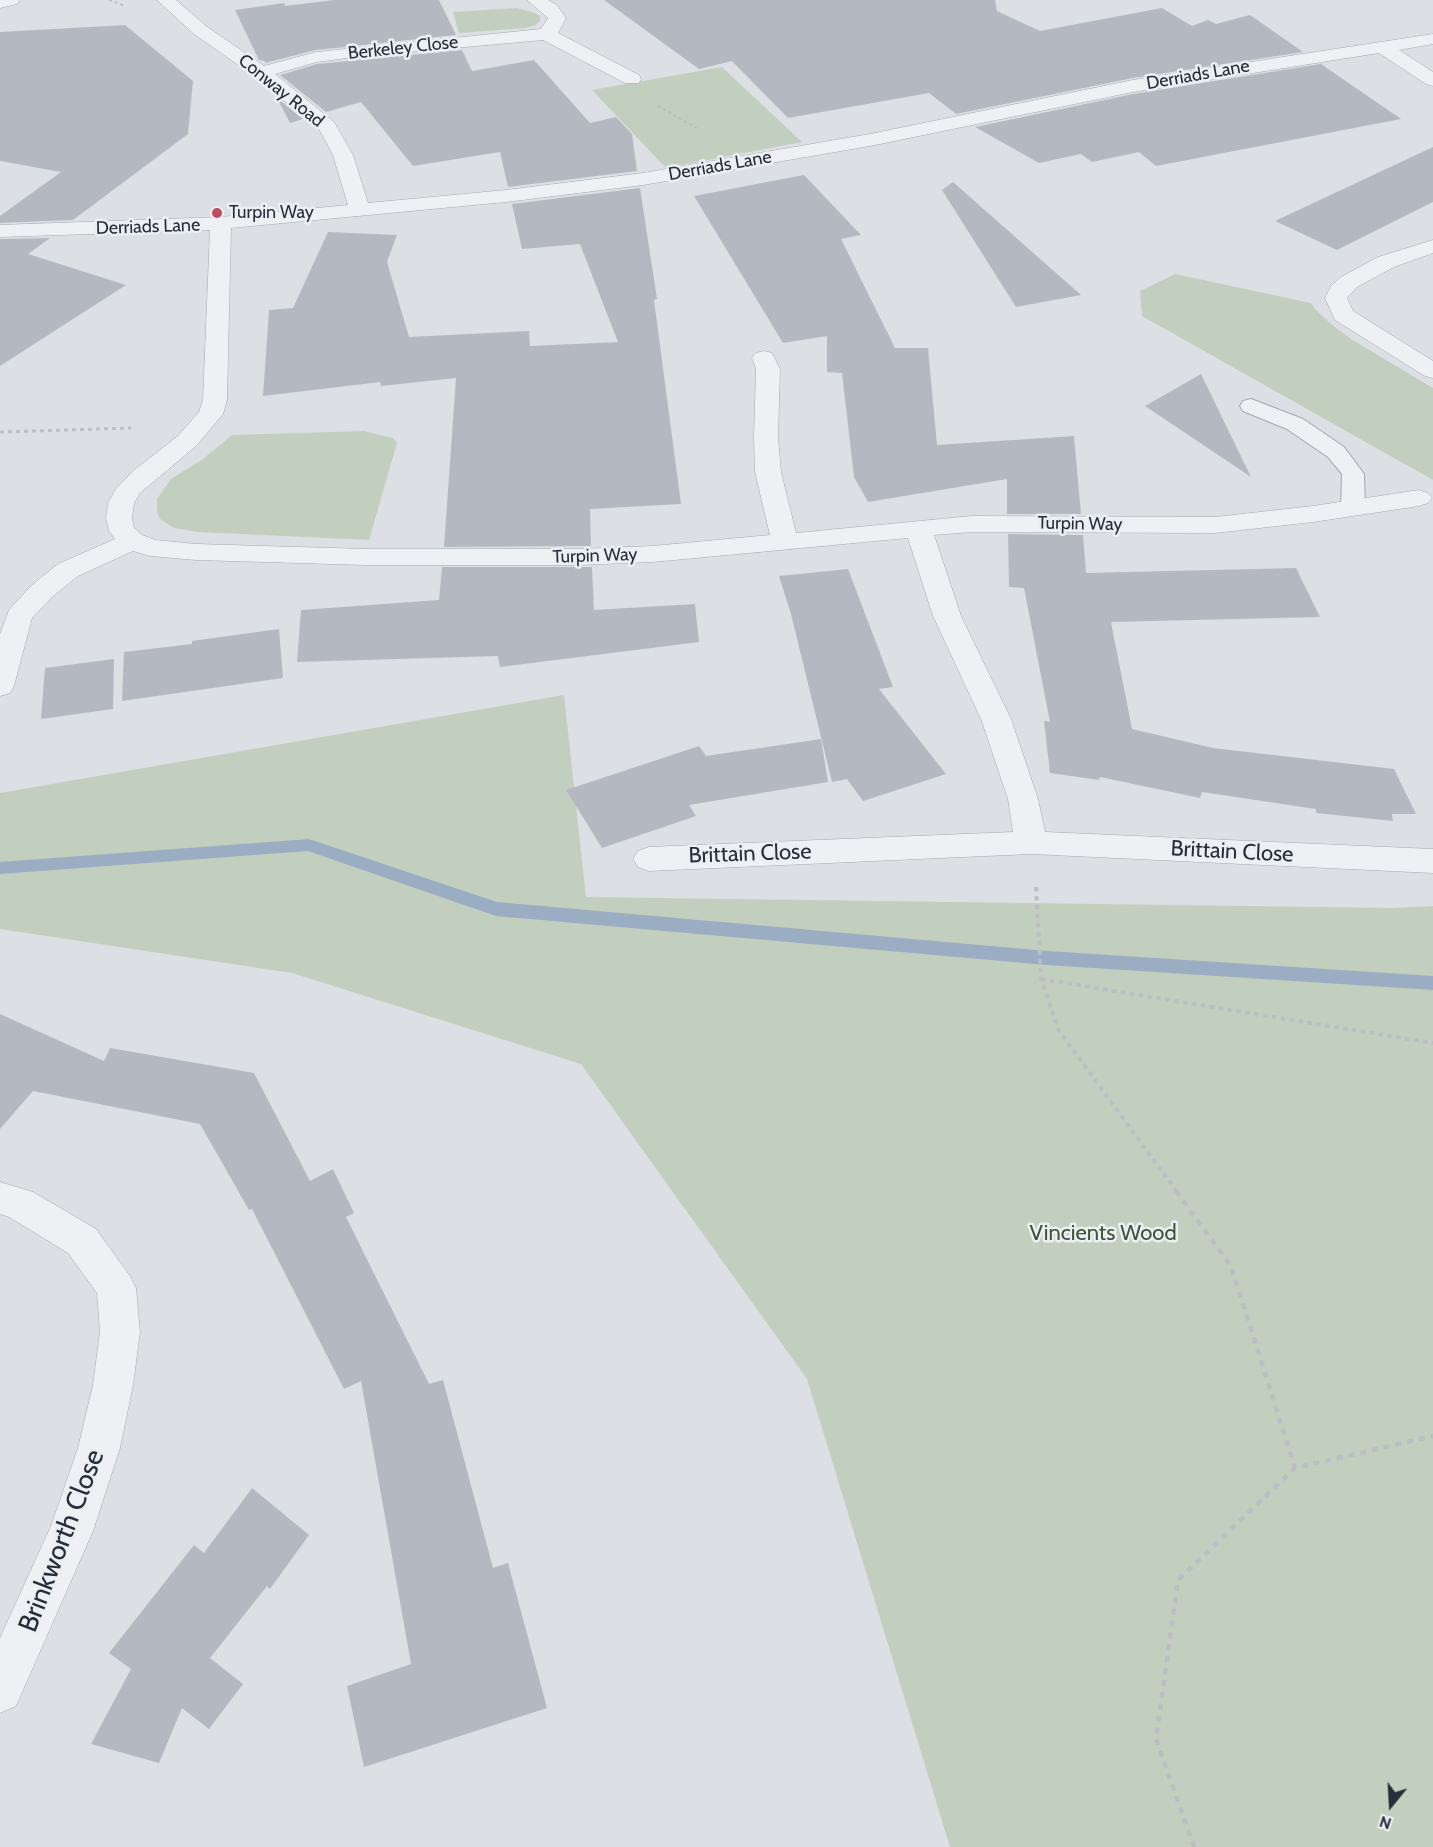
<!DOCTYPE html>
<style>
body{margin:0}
#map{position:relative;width:1433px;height:1847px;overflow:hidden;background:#dce0e5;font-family:Cabin,sans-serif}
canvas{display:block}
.north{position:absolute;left:1361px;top:1775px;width:60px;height:60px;-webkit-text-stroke:4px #ebeff3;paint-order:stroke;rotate:198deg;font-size:16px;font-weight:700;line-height:24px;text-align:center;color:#272e3a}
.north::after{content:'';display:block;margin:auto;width:21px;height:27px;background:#272e3a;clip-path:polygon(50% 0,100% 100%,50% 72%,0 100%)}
</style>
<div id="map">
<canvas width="1433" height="1847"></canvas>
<div class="north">N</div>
</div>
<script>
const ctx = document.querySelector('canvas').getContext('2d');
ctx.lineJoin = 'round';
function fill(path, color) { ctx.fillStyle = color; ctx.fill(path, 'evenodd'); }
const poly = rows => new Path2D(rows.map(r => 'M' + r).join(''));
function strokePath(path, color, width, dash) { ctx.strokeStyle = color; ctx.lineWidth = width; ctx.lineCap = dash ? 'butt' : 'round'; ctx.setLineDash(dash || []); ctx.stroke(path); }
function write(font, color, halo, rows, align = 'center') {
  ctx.font = font + ' Cabin,sans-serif'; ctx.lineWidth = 5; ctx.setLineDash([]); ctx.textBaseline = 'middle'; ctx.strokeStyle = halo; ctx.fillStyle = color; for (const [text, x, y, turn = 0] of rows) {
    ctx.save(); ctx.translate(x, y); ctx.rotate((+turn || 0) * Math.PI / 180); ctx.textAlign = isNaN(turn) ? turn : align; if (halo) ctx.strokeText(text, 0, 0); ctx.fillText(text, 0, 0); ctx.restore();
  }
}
const green = poly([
 [517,8,535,13,540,16,540,21,536,25,525,28,459,33,453,12],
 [722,67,802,142,666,168,592,90],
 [1175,274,1311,303,1314,308,1331,324,1351,339,1433,388,1433,480,1142,316,1140,291],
 [364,431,393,438,397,443,369,540,199,532,174,528,160,519,157,513,157,499,171,479,203,459,232,435],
 [564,695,586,897,1393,908,1433,906,1433,1847,950,1847,807,1379,581,1064,292,973,0,929,0,793]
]);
const stream = poly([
 [309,839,497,902,1047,951,1433,976,1433,990,1047,965,496,916,308,851,0,874,0,862,309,839]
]);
const building = poly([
 [334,0,439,0,456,35,316,50,265,63,265,61,259,60,235,10,284,3,285,6],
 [604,0,995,0,997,11,1040,31,1162,8,1192,26,1208,20,1216,24,1250,15,1303,52,1133,78,956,114,929,93,788,118,732,61,699,69],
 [125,25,193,81,188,134,73,220,0,223,0,216,61,172,0,161,0,32],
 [462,50,472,71,534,60,590,123,616,117,632,134,637,171,508,187,500,152,413,166,361,102,326,112,280,75,317,64],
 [1321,64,1401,119,1156,166,1139,152,1092,162,1081,154,1039,163,975,127,1133,94],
 [277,98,303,119,290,123],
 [1433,147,1433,202,1337,250,1275,221],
 [804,175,861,235,841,239,895,348,928,348,937,445,1074,436,1081,514,1007,514,1007,479,868,502,854,477,842,373,827,372,827,336,783,343,694,196],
 [953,182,1081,295,1016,307,942,190],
 [640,188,657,299,654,300,681,504,590,509,591,546,444,547,456,378,381,386,380,382,263,396,269,310,293,308,328,232,397,235,387,262,409,337,529,331,530,346,618,342,580,244,522,249,512,204],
 [50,238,28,254,126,285,0,366,0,239],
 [1201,374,1251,477,1145,406],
 [1008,534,1083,535,1086,573,1296,568,1320,617,1111,622,1132,729,1213,748,1394,769,1416,814,1392,814,1393,821,1316,813,1316,809,1202,792,1200,798,1100,777,1099,780,1050,773,1044,721,1050,722,1024,588,1009,587],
 [442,567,592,567,594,610,695,604,699,642,500,667,498,656,297,662,301,610,439,600],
 [848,569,893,687,879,689,946,774,863,801,847,779,832,782,791,614,779,576],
 [279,629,283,678,122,701,124,652,192,644,192,641],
 [114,659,113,709,41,719,45,668],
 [821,739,828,782,689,805,696,816,602,848,566,790,699,746,706,756],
 [0,1014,104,1061,110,1048,254,1073,310,1181,333,1169,354,1213,346,1217,429,1384,443,1380,493,1568,508,1563,547,1708,364,1767,347,1686,411,1664,361,1381,344,1389,252,1209,249,1210,200,1124,33,1091,0,1129],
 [252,1488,309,1535,270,1589,267,1586,210,1658,243,1684,209,1729,182,1708,159,1763,91,1744,131,1669,109,1653,194,1545,204,1553]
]);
const pathFar3 = poly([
 [109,0,125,6],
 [658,106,698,129]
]);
const pathFar2 = poly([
 [0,432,131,428]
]);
const pathFar1 = poly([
 [1036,887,1041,979,1059,1031,1177,1192],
 [1041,979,1433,1043]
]);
const path = poly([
 [1176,1191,1231,1266,1295,1468],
 [1194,1847,1156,1739,1178,1580,1295,1468,1433,1436]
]);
const service = poly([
 [1251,399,1303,419,1344,447,1364,474,1365,508,1361,513,1353,515,1345,513,1341,508,1342,474,1328,457,1287,429,1243,411,1240,406,1243,401,1251,399]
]);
const minor = poly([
 [0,0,20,0,17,4,0,8,0,0],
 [157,0,176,0,206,26,264,66,316,52,541,29,548,18,527,0,548,0,557,5,566,18,558,33,639,75,641,79,639,83,625,83,543,40,354,57,317,62,275,74,334,122,353,155,368,203,506,190,643,173,870,134,1133,80,1433,34,1433,44,1399,50,1433,72,1433,86,1426,84,1379,53,1133,92,870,146,643,185,506,202,231,228,227,400,223,414,196,446,140,493,134,503,132,518,134,528,142,535,155,540,196,544,366,549,578,549,653,546,770,535,755,472,754,437,756,369,752,358,756,353,764,351,772,353,780,369,778,437,781,472,796,533,972,516,1215,517,1313,506,1419,490,1428,493,1432,498,1428,503,1419,506,1313,522,1215,533,972,532,934,535,961,616,1011,719,1038,799,1045,832,1433,849,1433,873,1031,854,649,871,638,867,633,859,638,851,649,847,1013,832,1008,799,981,719,933,616,908,538,653,562,578,565,366,565,196,560,150,556,133,551,78,576,52,597,32,618,14,686,10,693,0,696,0,634,9,610,32,585,58,564,115,539,109,531,106,518,108,503,116,489,133,471,178,436,199,412,203,400,210,230,0,237,0,225,221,217,348,205,333,155,319,129,254,76,194,34,157,0],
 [1433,240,1433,253,1394,267,1357,287,1347,298,1353,311,1433,361,1433,378,1425,376,1335,320,1325,298,1331,286,1341,277,1378,257,1433,240],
 [0,1182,33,1192,96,1229,130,1276,136,1288,140,1332,133,1385,120,1448,93,1531,16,1706,0,1713,0,1638,51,1526,78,1448,93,1385,100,1332,97,1293,68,1253,9,1217,0,1214,0,1182]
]);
const markers = [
 [217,213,6,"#c14a5b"]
];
const farStreetnames = [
 ["Berkeley Close",403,48,-6],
 ["Derriads Lane",1198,75,-10],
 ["Conway Road",281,91,39],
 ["Derriads Lane",720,166,-10],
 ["Derriads Lane",148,227,-2],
 ["Turpin Way",1080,524,1],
 ["Turpin Way",595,556,-2]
];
const farPoinames = [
 ["Turpin Way",229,213]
];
const streetNames = [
 ["Brittain Close",1232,852,3],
 ["Brittain Close",750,854,-2]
];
const parkNames = [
 ["Vincients Wood",1103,1234]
];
const nearStreetnames = [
 ["Brinkworth Close",62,1541,-69]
];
fill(green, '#c2cebe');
fill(stream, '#9aadc3');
fill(building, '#b4b9c1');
strokePath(service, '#a2a7ae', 2);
strokePath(minor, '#a2a7ae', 1);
strokePath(pathFar3, '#bbbec4', 2, [3, 3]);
strokePath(pathFar2, '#bbbec4', 3, [4, 4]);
strokePath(pathFar1, '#bbbec4', 4, [4.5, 4.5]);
strokePath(path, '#bbbec4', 4.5, [6, 6]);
fill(service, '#eff0f4');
fill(minor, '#eff0f4');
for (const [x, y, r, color] of markers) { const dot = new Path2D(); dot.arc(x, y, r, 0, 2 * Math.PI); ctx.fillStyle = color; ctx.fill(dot); strokePath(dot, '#ebeff3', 2); }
write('18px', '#272e3a', '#ebeff3', farStreetnames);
write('18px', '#272e3a', '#ebeff3', farPoinames, 'left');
write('22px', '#272e3a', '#ebeff3', streetNames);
write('22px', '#3c5536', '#ebeff3', parkNames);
write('27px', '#272e3a', '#ebeff3', nearStreetnames);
</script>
